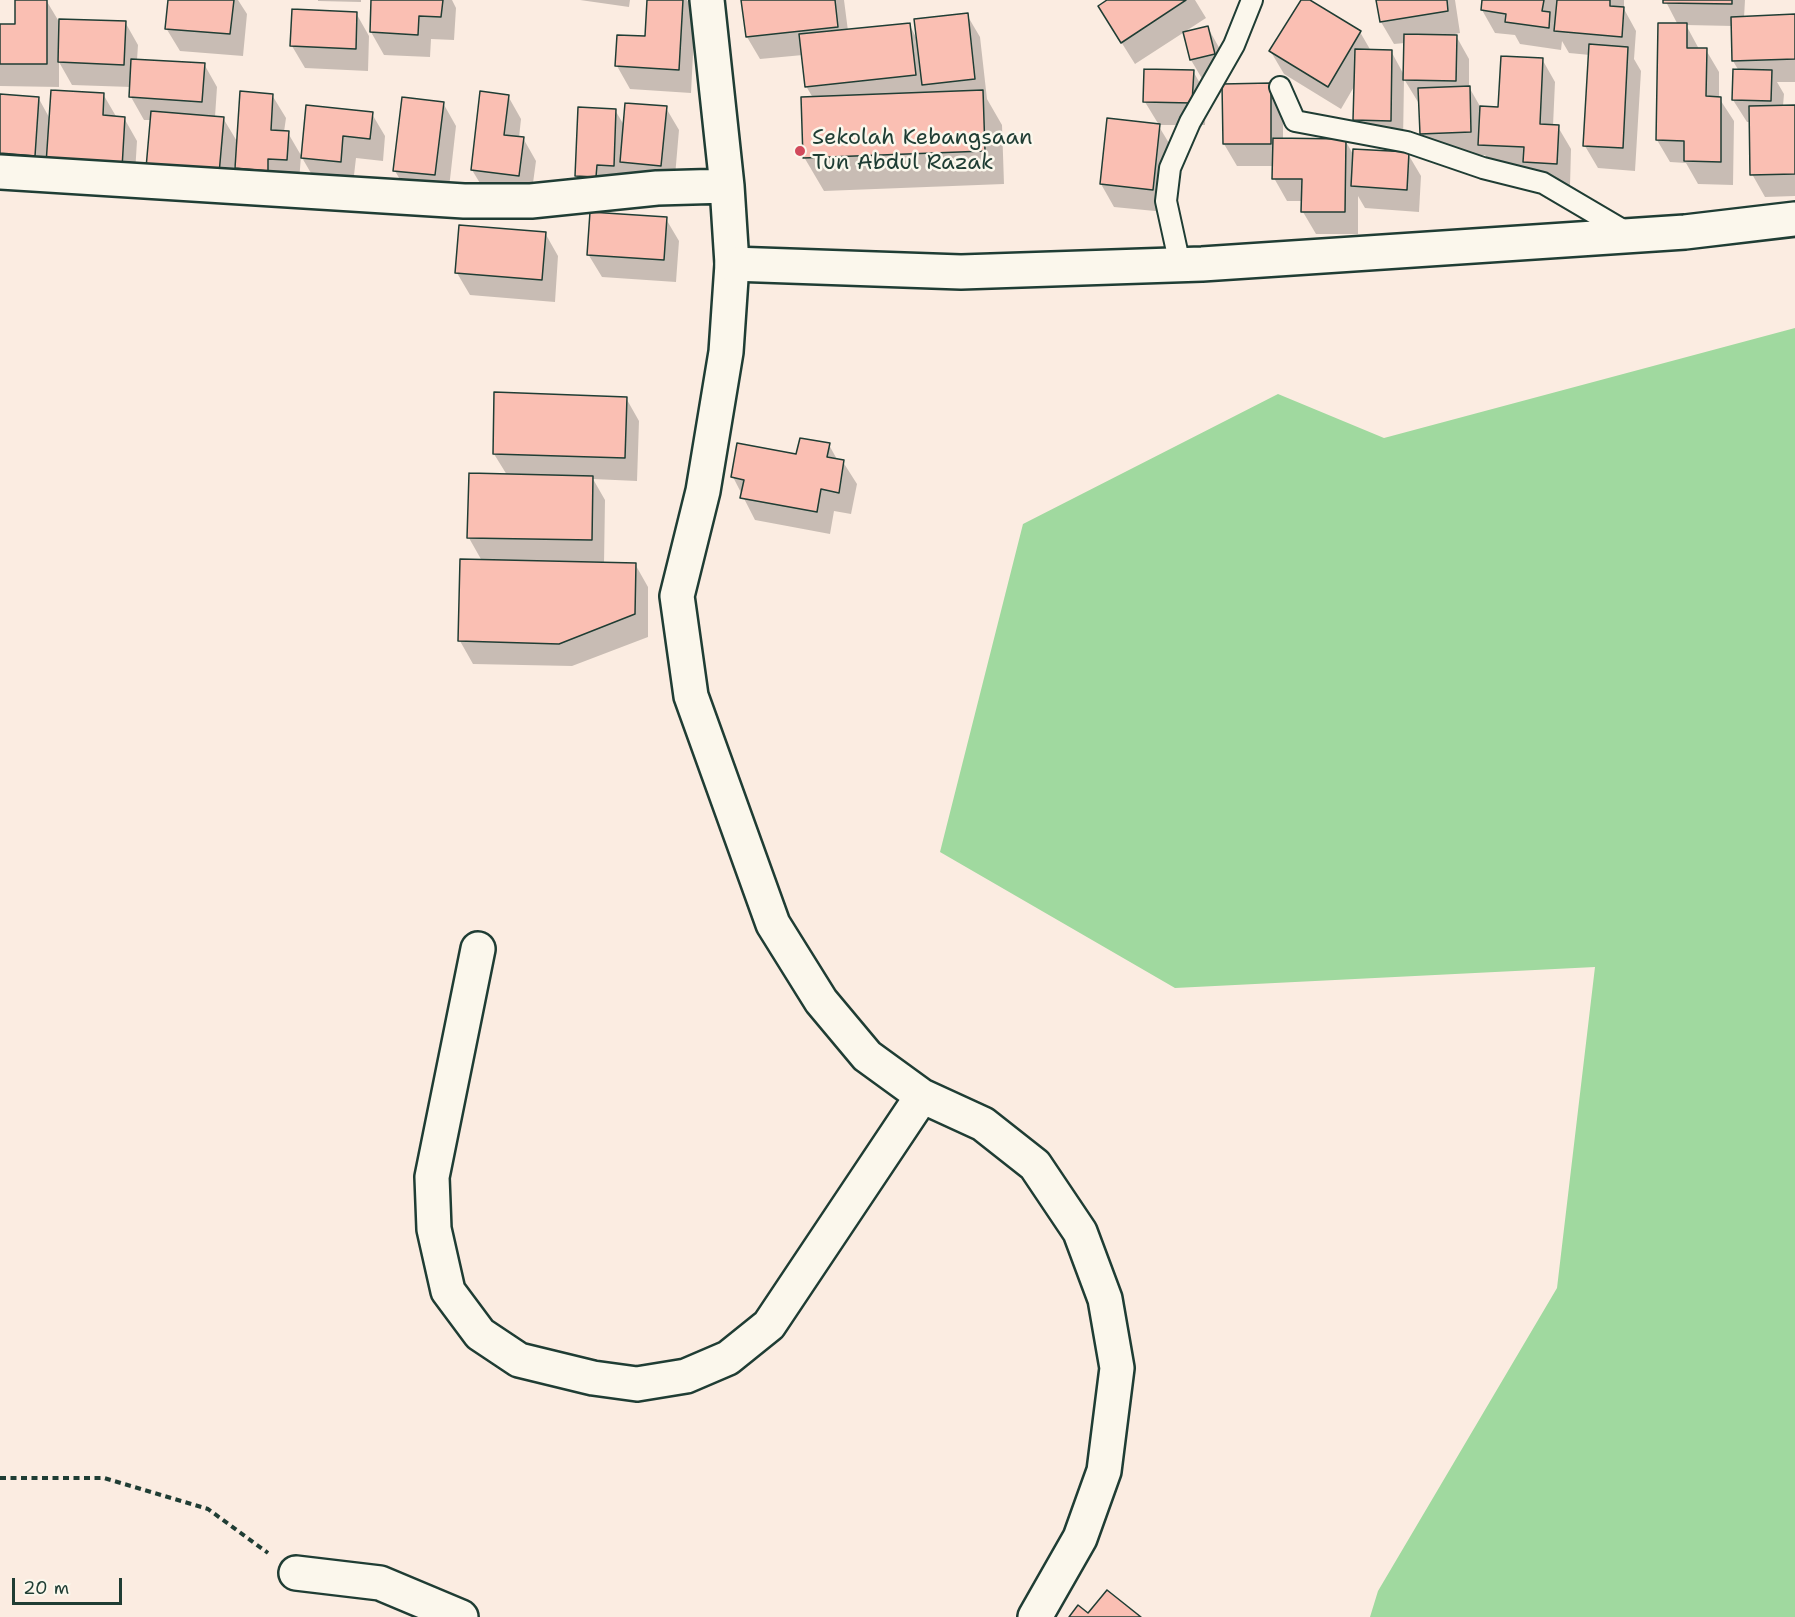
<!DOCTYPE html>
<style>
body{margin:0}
#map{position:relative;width:1795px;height:1617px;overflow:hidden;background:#fbece1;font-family:"Shantell Sans",sans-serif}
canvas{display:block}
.scale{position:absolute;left:12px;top:1578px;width:110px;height:27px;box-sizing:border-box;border:3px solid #1f3d34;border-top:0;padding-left:8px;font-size:18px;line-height:21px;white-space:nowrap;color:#1f3d34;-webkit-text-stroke:4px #fbf7ec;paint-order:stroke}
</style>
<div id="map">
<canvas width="1795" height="1617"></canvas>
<div class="scale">20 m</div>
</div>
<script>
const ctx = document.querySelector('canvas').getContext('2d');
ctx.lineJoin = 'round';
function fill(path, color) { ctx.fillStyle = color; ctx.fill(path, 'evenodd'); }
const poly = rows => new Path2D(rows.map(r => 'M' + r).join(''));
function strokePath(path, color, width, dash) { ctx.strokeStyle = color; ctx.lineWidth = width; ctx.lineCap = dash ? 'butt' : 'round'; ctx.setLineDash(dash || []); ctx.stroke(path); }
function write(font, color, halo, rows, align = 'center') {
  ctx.font = font + ' "Shantell Sans",sans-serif'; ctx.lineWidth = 5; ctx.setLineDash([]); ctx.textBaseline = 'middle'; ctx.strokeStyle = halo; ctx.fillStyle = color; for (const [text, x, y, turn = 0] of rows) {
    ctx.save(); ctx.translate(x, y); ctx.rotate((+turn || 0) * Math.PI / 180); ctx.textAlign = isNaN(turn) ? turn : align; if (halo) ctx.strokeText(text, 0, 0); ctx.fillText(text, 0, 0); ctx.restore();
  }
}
const green = poly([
 [1795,328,1795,1617,1370,1617,1378,1591,1557,1288,1595,967,1175,988,940,852,1023,524,1278,394,1384,438]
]);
const shadow = poly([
 [17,0,46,0,61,25,125,22,138,45,137,60,204,64,217,87,215,117,223,118,238,143,272,95,286,118,284,132,288,133,302,157,372,114,385,136,383,161,356,158,353,184,315,180,301,156,299,182,249,191,234,165,232,196,152,120,144,120,131,97,131,87,72,85,59,62,59,87,0,86,0,25,16,25],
 [169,0,238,0,247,14,243,56,180,51,166,28],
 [318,0,361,0,361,2,318,1],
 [373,0,452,0,456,8,454,40,431,39,430,57,384,55,371,32],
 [580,0,630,0,629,7],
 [649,0,687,0,695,15,691,93,630,89,617,66,646,38],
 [743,0,844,0,848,31,909,24,918,41,967,15,980,37,987,99,1002,125,1004,184,824,191,804,157,813,98,806,86,803,55,760,59,747,37],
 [1110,0,1195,0,1206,18,1135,64,1113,29],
 [1303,0,1307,0,1360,32,1371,51,1391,51,1404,75,1405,43,1394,44,1381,22,1378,0,1455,0,1460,33,1455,34,1469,59,1469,87,1481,108,1499,109,1542,59,1555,82,1553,126,1558,127,1571,149,1570,186,1538,185,1529,169,1493,167,1485,155,1435,157,1422,134,1421,102,1418,102,1404,79,1403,143,1368,142,1355,120,1355,85,1341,109,1284,74,1271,52],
 [1483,0,1624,0,1624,9,1636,31,1634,59,1641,71,1635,171,1598,168,1585,146,1590,55,1569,53,1562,41,1561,50,1520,44,1515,35,1495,33,1482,10],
 [1665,0,1745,0,1744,18,1795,16,1795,82,1777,82,1784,94,1783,106,1795,106,1795,196,1765,197,1752,174,1751,122,1747,122,1733,100,1739,71,1733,61,1733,26,1686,25,1699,49,1706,50,1719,72,1719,98,1734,121,1733,185,1698,184,1686,163,1670,162,1657,140,1678,25],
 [356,13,369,36,368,71,305,68,292,46],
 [1208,28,1221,51,1227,77,1204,82,1191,60],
 [1193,71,1206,94,1205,125,1158,125,1172,148,1165,212,1114,207,1101,184,1159,125,1145,102],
 [1270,85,1283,108,1283,140,1345,140,1354,156,1408,154,1421,176,1419,212,1365,208,1358,196,1358,234,1316,234,1303,212,1303,201,1287,201,1274,178,1274,166,1237,166,1224,144],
 [103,94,117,118,124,118,137,141,134,190,0,174,0,96,39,99,50,119],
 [508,96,521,119,519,138,523,138,536,161,531,198,486,193,472,170],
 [443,103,456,126,448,197,408,193,395,171],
 [666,108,679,130,674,188,634,185,627,172,626,188,590,198,577,176,615,110,625,127],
 [666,219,679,241,676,282,602,277,588,254],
 [545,233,558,256,555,302,470,295,457,273],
 [626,398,639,421,637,481,593,479,605,500,604,564,635,564,648,587,648,637,572,666,473,664,460,641,462,561,482,561,469,538,507,475,494,454],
 [829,445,838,461,843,462,857,484,851,514,834,511,830,534,755,520,733,477]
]);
const building = poly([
 [15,0,47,0,47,64,0,64,0,24,15,24,15,0],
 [168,0,234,0,230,34,165,29,168,0],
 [371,0,443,0,441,17,419,16,418,35,370,32,371,0],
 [647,0,683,0,679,70,615,66,617,35,645,36,647,0],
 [741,0,835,0,838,27,746,37,741,0],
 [1107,0,1186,0,1121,43,1098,6,1107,0],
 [1301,0,1310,0,1361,31,1328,87,1269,51,1301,0],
 [1376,0,1447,0,1448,11,1380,22,1376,0],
 [1482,0,1544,0,1542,11,1550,12,1549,28,1505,22,1506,14,1481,10,1482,0],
 [1557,0,1610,0,1610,6,1624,7,1622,37,1554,31,1557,0],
 [1663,0,1732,0,1732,4,1663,3,1663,0],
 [292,9,357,12,356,49,290,46,292,9],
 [968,13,975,79,922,85,914,19,968,13],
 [1795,14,1795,59,1732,61,1731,17,1795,14],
 [59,19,126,21,124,65,58,62,59,19],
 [910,23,916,75,805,87,799,34,910,23],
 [1658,23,1687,23,1687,48,1707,48,1706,96,1721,97,1721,162,1684,161,1684,141,1656,140,1658,23],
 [1208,26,1215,54,1190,60,1183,32,1208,26],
 [1404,34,1457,35,1456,81,1403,80,1404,34],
 [1589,44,1628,47,1623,148,1583,146,1589,44],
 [1355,49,1392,50,1391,121,1353,120,1355,49],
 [1501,56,1543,58,1540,124,1559,125,1557,164,1523,162,1524,147,1478,145,1480,106,1498,107,1501,56],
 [131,59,205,63,202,102,129,97,131,59],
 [1144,69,1194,70,1192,103,1143,102,1144,69],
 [1733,69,1772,70,1771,101,1732,100,1733,69],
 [1271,83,1271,144,1223,144,1222,84,1271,83],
 [1470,86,1471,132,1420,134,1418,88,1470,86],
 [51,90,104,93,103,115,125,117,122,168,46,164,51,90],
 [983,90,985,151,803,158,801,97,983,90],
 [240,91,273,94,271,130,289,131,287,160,268,159,268,171,235,168,240,91],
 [480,91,509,95,504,135,524,137,519,176,471,170,480,91],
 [0,94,39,97,35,156,0,153,0,94],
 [402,97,444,102,435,175,393,171,402,97],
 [625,103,667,106,661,166,620,162,625,103],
 [306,105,373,112,370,139,343,136,341,162,301,158,306,105],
 [1795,105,1795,174,1750,175,1749,106,1795,105],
 [578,107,616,109,614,166,597,165,596,177,575,176,578,107],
 [151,111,224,117,219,174,146,168,151,111],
 [1107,118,1160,124,1153,190,1100,184,1107,118],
 [1273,138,1346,139,1345,212,1301,212,1302,179,1272,179,1273,138],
 [1353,149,1409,152,1407,190,1351,186,1353,149],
 [590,212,667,217,664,260,587,255,590,212],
 [459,225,546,232,542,280,455,273,459,225],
 [494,392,627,397,625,458,493,454,494,392],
 [800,438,830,443,827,457,844,460,839,493,821,489,817,512,740,498,744,480,731,477,737,443,796,454,800,438],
 [469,473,593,476,592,540,467,538,469,473],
 [460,559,636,563,635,614,559,644,458,641,460,559],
 [1107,1590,1141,1617,1069,1617,1078,1605,1088,1613,1107,1590]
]);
const path = poly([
 [0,1478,104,1478,208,1509,268,1553]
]);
const lane = poly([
 [1280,87,1295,121,1407,142,1483,168,1543,183,1628,233],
 [1180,265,1166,201,1170,168,1190,122,1234,45,1252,0]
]);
const street = poly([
 [707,0,727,186,732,264,726,352,703,491,677,596,691,696,773,924,821,1001,867,1056,922,1096,983,1124,1035,1165,1080,1232,1105,1299,1117,1368,1104,1471,1080,1538,1035,1617],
 [0,172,464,201,531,201,657,188,727,186],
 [478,949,432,1177,434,1229,448,1291,480,1334,519,1360,593,1378,637,1384,686,1376,728,1358,769,1325,922,1096],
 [296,1573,380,1583,461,1617]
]);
const secondary = poly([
 [732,264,961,272,1202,264,1685,232,1795,219]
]);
const markers = [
 [800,151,6,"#d1495b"]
];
const poiNames = [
 ["Sekolah Kebangsaan",812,138],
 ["Tun Abdul Razak",812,163]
];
fill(green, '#a0d99f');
fill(shadow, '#0003');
fill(building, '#fabfb3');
strokePath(building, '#1f3d34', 1.5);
strokePath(lane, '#1f3d34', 24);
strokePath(street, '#1f3d34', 38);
strokePath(secondary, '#1f3d34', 38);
strokePath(path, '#1f3d34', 4, [6, 4.5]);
strokePath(lane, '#fbf7ec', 20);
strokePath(street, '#fbf7ec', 33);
strokePath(secondary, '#fbf7ec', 33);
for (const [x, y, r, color] of markers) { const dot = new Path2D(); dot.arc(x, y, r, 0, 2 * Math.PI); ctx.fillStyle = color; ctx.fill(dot); strokePath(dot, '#fbf7ec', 2); }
write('22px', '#1f3d34', '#fbf7ec', poiNames, 'left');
</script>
